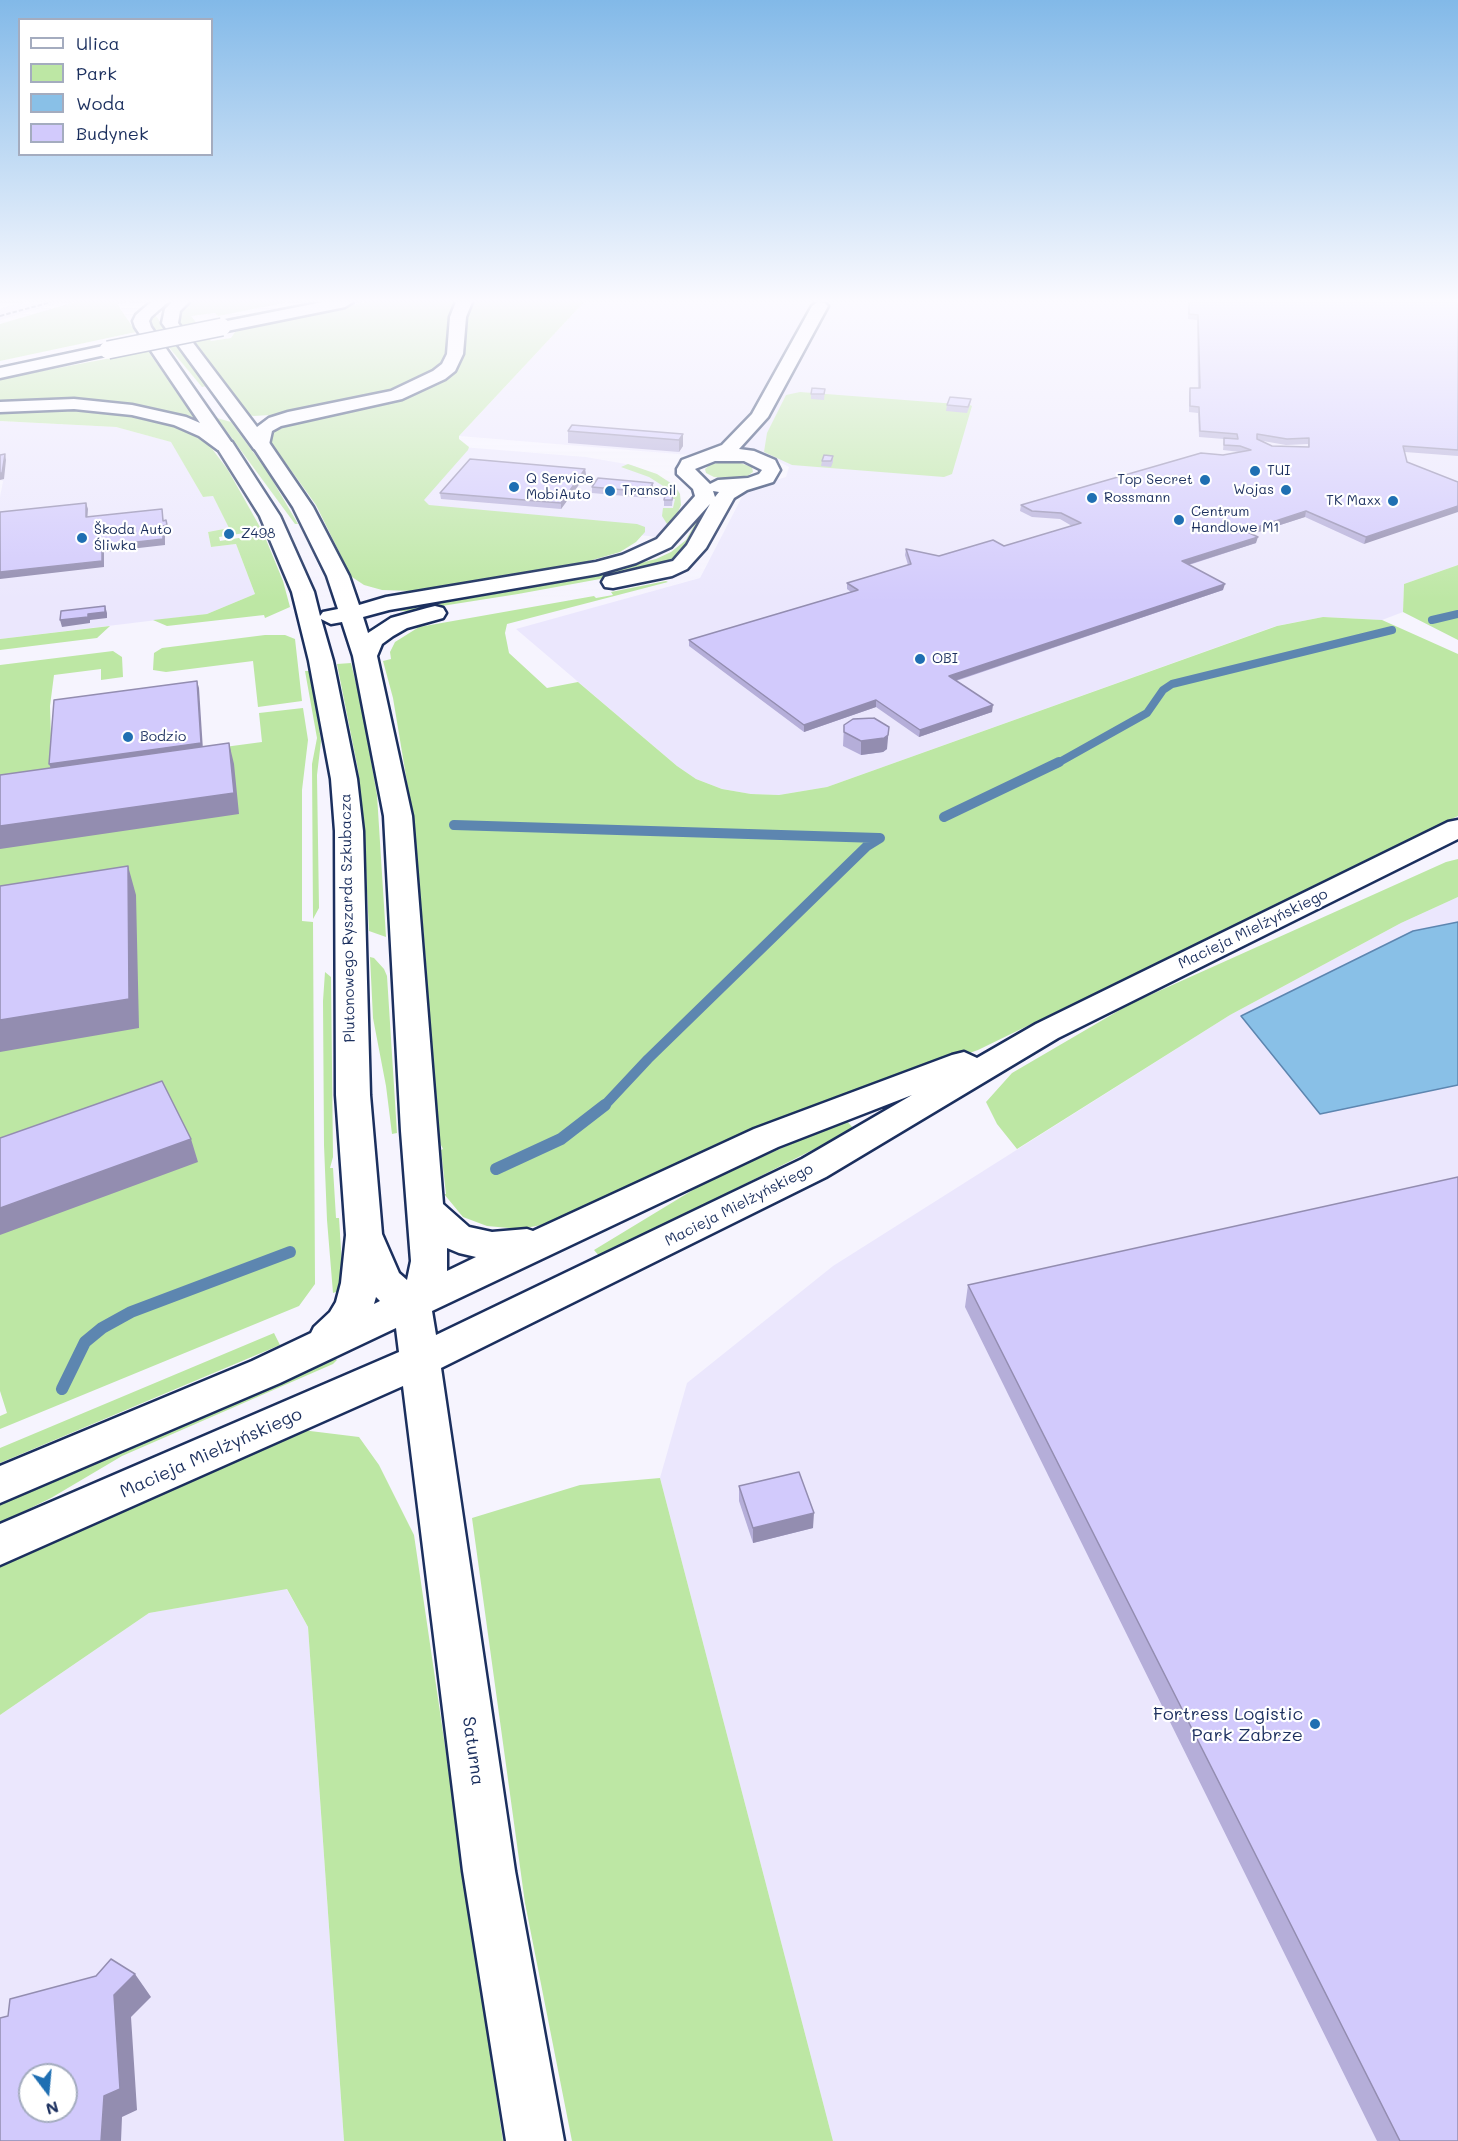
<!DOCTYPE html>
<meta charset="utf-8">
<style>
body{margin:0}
#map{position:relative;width:1458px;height:2141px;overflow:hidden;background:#f6f4fe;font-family:Mali,sans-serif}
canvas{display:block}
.legend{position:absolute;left:18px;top:18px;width:195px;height:138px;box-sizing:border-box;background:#fff;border:2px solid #a4acbf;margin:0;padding:8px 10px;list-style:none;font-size:18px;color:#1b2f5e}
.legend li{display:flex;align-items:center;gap:12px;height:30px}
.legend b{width:30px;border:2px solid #a4acbf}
.north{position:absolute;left:18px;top:2063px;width:60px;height:60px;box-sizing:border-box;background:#fff;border:2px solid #a4acbf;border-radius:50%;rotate:164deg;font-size:16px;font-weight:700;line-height:24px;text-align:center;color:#1b2f5e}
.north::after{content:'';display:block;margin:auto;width:21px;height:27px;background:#1f6fb2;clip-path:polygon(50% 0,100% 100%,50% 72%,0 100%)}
</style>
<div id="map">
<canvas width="1458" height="2141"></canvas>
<ul class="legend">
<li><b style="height:8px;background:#fff"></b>Ulica</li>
<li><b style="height:16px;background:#bde7a4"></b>Park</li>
<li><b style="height:16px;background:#89c0e7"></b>Woda</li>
<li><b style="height:16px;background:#d2cafc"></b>Budynek</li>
</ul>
<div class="north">N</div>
</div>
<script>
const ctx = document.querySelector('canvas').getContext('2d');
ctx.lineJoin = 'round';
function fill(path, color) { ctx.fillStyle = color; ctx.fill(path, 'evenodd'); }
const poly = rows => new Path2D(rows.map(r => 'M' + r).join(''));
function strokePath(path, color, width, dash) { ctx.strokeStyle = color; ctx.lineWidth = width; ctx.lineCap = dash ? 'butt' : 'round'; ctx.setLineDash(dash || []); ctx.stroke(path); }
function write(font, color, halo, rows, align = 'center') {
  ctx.font = font + ' Mali,sans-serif'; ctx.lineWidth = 4.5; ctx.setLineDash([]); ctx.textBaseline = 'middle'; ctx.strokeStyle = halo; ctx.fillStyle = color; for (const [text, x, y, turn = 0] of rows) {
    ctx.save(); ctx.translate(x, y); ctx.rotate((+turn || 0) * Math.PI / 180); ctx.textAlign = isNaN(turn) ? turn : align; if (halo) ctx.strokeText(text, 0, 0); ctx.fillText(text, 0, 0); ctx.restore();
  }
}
const built = poly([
 [26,302,61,302,0,320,0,309],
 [584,302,1458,302,1458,565,1404,584,1403,612,1382,620,1323,617,1276,626,827,787,779,795,751,794,722,789,696,779,677,766,516,629,700,578,746,489,786,477,789,467,759,451,719,448,689,455,459,436],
 [0,421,116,427,172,442,203,497,213,496,229,528,208,532,211,547,236,544,255,594,207,614,0,639,0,497,3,481,0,480],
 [462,447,586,457,632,465,669,481,680,494,681,505,667,530,657,537,413,510],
 [1458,897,1458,2141,833,2141,660,1478,687,1383,833,1266,1230,1015,1401,923],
 [286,1588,308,1627,344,2141,0,2141,0,1715,149,1613],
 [30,2075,66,2075,66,2111,30,2111]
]);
const green = poly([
 [75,302,130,302,117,304,136,332,0,361,0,324],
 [189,302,288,302,218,316,215,313,191,316,211,341,231,338,235,332,257,325,366,302,457,302,450,317,448,355,442,366,427,377,390,393,286,414,254,416,248,415,180,323,178,312],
 [472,302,584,302,459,436,459,439,469,447,468,450,424,500,429,505,637,524,645,527,645,532,636,542,620,552,582,563,413,591,382,590,364,585,352,577,348,570,316,505,270,441,271,431,276,426,361,407,449,374,459,365,463,354,465,316],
 [153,312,207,386,202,387,152,327,149,320],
 [148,351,197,422,159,410,132,406,0,404,0,379],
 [800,392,970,405,972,406,952,474,944,477,792,465,764,452,767,433,786,395],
 [56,407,122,411,179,426,210,446,228,470,260,527,251,532,219,537,220,541,251,536,265,537,283,581,290,607,265,618,264,615,167,626,153,620,207,614,255,594,236,544,211,547,208,532,229,528,213,496,203,497,171,442,116,427,0,421,0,410],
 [217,418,231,422,267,471,298,524,295,524],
 [734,461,752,467,753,472,746,477,735,479,714,477,706,473,705,469,711,464],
 [628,464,657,474,675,486,680,494,681,505,673,523,667,524,662,516,663,508,673,508,675,499,664,499,668,489,649,477,621,467],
 [713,491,720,492,689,548,668,563,633,573,518,594,410,611,396,611,569,581,656,559,671,552,686,540],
 [1458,565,1458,640,1403,612,1404,584],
 [666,581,668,582,507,624,505,633,509,653,547,688,578,682,677,766,696,779,722,789,751,794,779,795,827,787,1277,626,1323,617,1382,620,1458,654,1458,816,978,1050,721,1142,547,1224,520,1229,487,1226,463,1217,444,1194,446,1194,441,1150,443,1149,439,1141,430,1037,426,963,414,824,393,698,383,661,391,659,390,652,395,642,419,627,594,596,596,598,613,595,611,592],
 [110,626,97,638,0,650,0,639],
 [265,635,285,635,295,639,302,701,258,707,253,661,166,672,153,670,154,653,162,648],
 [113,651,122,657,123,677,101,680,101,669,54,675,50,706,52,770,262,742,259,713,303,708,308,740,302,790,302,921,313,922,315,1284,299,1306,0,1429,0,1416,7,1413,0,1391,0,665],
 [351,663,361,704,377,795,386,937,369,931,364,830,358,770,337,664],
 [305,671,310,671,321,741,317,775,319,908,313,919,312,764,317,738],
 [1458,859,1458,897,1401,923,1230,1015,1017,1149,997,1124,986,1102,1012,1073,1130,1004,1446,862],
 [370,957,374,958,384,969,387,976,397,1133,392,1134,386,1086,373,1018],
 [325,972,331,977,333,1157,330,1168,333,1168,336,1218,339,1218,342,1265,339,1291,333,1293,327,1220,324,1145,323,1001],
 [846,1120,854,1129,600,1257,594,1250,711,1179],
 [274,1333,280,1345,0,1463,0,1448],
 [335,1358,337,1360,333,1364,122,1456,51,1498,0,1523,0,1501],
 [302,1430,359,1437,379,1465,414,1535,503,2141,344,2141,308,1627,287,1589,149,1613,0,1715,0,1563],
 [660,1478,833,2141,572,2141,525,1903,472,1518,580,1485]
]);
const water = poly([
 [1458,922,1458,1085,1320,1114,1241,1016,1413,931,1458,922]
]);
const streamFar2 = poly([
 [1432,620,1458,614],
 [1056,764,1147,713,1163,690,1172,684,1392,630]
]);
const streamFar1 = poly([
 [944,817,1059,762],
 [454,825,879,838],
 [604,1106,648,1059,867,846,880,838]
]);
const stream = poly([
 [496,1169,561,1139,605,1105],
 [62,1389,85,1342,102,1328,131,1312,290,1252]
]);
const minor = poly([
 [818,302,825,303,828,306,768,417,739,449,754,451,775,460,780,470,773,482,747,490,734,498,706,548,687,569,672,576,613,588,605,587,602,582,605,577,673,561,687,545,710,504,671,547,636,563,598,574,389,610,363,617,368,633,391,618,427,608,435,606,443,608,446,613,443,618,407,628,393,636,382,644,377,656,412,816,443,1204,469,1227,492,1232,527,1229,533,1231,754,1129,952,1055,964,1052,977,1058,1036,1024,1448,822,1458,820,1458,839,1058,1038,826,1177,441,1368,515,1871,564,2141,506,2141,463,1871,403,1386,0,1565,0,1524,399,1352,396,1328,280,1383,0,1503,0,1466,252,1361,311,1333,314,1327,330,1312,336,1302,341,1283,346,1235,336,1095,335,831,331,779,309,661,292,592,260,516,216,446,218,442,232,442,280,516,314,592,320,616,323,612,338,609,327,576,293,507,252,445,254,441,268,441,313,507,349,576,359,605,386,597,596,562,622,555,657,539,695,496,693,489,677,474,677,469,680,464,682,460,722,445,752,414,812,306,818,302],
 [715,461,744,461,762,470,759,474,748,478,718,480,710,484,695,469,715,461],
 [713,491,719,492,715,497,713,491],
 [321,619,331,624,342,622,353,656,384,816,401,1131,411,1261,407,1280,399,1273,382,1234,370,1095,363,831,357,779,333,661,321,619],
 [912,1095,802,1159,436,1335,432,1311,778,1147,912,1095],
 [447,1248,459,1253,476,1257,447,1271,447,1248],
 [376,1297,380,1301,374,1304,376,1297]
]);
const major = poly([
 [151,302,168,302,151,317,149,321,151,327,234,446,232,450,218,450,199,436,174,425,132,415,74,409,0,412,0,402,74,399,132,405,186,417,200,423,135,327,133,321,136,315,151,302],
 [172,302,189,302,180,311,178,323,257,427,269,418,288,412,391,391,433,371,442,364,447,354,450,317,456,302,472,302,466,317,463,354,455,371,445,379,402,399,281,426,272,431,268,449,261,451,254,449,162,323,165,309,172,302],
 [323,302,353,302,345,307,222,332,214,327,222,322,323,302],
 [108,345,114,347,116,350,114,353,0,378,0,368,108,345]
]);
const rail = poly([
 [0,316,51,302]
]);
const majorBridge = poly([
 [108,350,222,327]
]);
const wall = poly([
 [1189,302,1458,302,1458,456,1405,452,1364,544,1305,517,1252,534,1256,543,1189,565,1223,590,956,681,992,712,919,737,876,707,804,732,689,646,689,640,851,592,847,589,847,583,908,565,905,555,906,549,939,556,1004,546,1072,526,1060,519,1032,517,1020,511,1021,505,1223,455,1240,452,1223,450,1224,439,1199,437,1198,413,1189,412,1189,393,1190,388,1198,388,1197,320,1188,319],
 [1263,441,1286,445,1308,444,1308,447,1272,446],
 [825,389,824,400,811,399,811,394],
 [971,399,970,405,967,413,946,411,947,405],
 [568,431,683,434,683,446,679,452,568,443],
 [833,456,833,462,831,467,821,466,822,461],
 [585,469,586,475,561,509,441,499,440,493],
 [653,483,653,489,647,498,592,493,592,487],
 [673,495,672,506,664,506,664,500],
 [844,725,887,749,883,752,861,755,843,746],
 [968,1285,1458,2141,1377,2141,965,1307],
 [739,1486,813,1528,753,1543,739,1501]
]);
const shadedWall = poly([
 [683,434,683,446,679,452,679,440],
 [5,454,6,460,4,479,0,480,0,473],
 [585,469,586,475,561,509,561,503],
 [653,483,653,489,647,498,647,492],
 [86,503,88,509,87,523,86,517],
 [1458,506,1458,512,1364,544,1366,537],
 [162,509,164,526,166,520,168,532,165,532,165,545,104,552,104,567,0,579,0,572,102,546,163,526],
 [1306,511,1305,517,1243,537,1245,531],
 [1258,537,1256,543,1181,567,1182,561],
 [1225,584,1223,590,948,683,949,676],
 [105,606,107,613,107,618,90,620,90,623,62,627,60,620,88,614],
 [197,681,199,688,203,750,52,771,49,764],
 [876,700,876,707,804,732,804,725],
 [993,705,992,712,919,737,920,730],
 [889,727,887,749,883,752,861,755,861,741],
 [229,743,234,764,239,814,0,849,0,826],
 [128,866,136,895,139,1028,0,1052,0,1020],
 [191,1139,198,1162,0,1235,0,1208],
 [814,1513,813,1528,753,1543,753,1528],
 [135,1974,151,1997,131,2017,137,2110,122,2117,121,2141,101,2141,104,2096,114,1995]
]);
const building = poly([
 [1189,302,1458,302,1458,450,1403,446,1407,462,1458,482,1458,506,1366,537,1306,511,1245,531,1258,537,1182,561,1225,584,949,676,993,705,920,730,876,700,804,725,689,640,858,590,847,583,911,564,906,549,939,556,993,540,1004,546,1081,523,1061,513,1032,511,1021,505,1201,453,1223,455,1251,450,1240,446,1224,445,1224,438,1238,439,1237,434,1200,431,1199,407,1190,406,1190,388,1200,388,1198,315,1189,314,1189,302],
 [1257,434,1287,439,1309,438,1309,447,1272,446,1257,439,1257,434],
 [812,388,825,389,824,394,811,394,812,388],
 [950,397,971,399,968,407,947,405,950,397],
 [572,425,683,434,679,440,568,431,572,425],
 [5,454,2,473,0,473,0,455,5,454],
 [824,455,833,456,831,461,822,461,824,455],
 [470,459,585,469,561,503,440,493,470,459],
 [598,478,653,483,647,492,592,487,598,478],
 [665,495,673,495,672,500,664,500,665,495],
 [86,503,86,517,162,509,163,521,166,520,167,525,163,526,163,539,102,546,102,561,0,572,0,512,86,503],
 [105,606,105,612,88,614,88,617,60,620,61,611,105,606],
 [197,681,201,743,49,764,54,700,197,681],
 [874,718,889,727,888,735,884,738,861,741,844,732,844,725,853,719,874,718],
 [229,743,234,793,0,826,0,775,229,743],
 [128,866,129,999,0,1020,0,886,128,866],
 [162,1081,191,1139,0,1208,0,1138,162,1081],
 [1458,1177,1458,2141,1400,2141,968,1285,1458,1177],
 [799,1472,814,1513,753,1528,739,1486,799,1472],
 [111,1959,135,1974,114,1995,120,2089,104,2096,101,2141,0,2141,0,2018,8,2016,10,1999,96,1976,111,1959],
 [30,2075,66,2075,66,2111,30,2111,30,2075]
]);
const markers = [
 [1255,471,6,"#1f6fb2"],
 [1205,480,6,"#1f6fb2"],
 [514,487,6,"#1f6fb2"],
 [1286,490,6,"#1f6fb2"],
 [610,491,6,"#1f6fb2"],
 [1092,498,6,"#1f6fb2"],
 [1393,501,6,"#1f6fb2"],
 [1179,520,6,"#1f6fb2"],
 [229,534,6,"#1f6fb2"],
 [82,538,6,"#1f6fb2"],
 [920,659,6,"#1f6fb2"],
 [128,737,6,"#1f6fb2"],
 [1315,1724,6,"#1f6fb2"]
];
const farPoinames = [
 ["TUI",1267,471],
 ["Q Service",526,479],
 ["MobiAuto",526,495],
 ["Top Secret",1193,480,"right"],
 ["Wojas",1274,490,"right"],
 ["Transoil",622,491],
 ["Rossmann",1104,498],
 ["TK Maxx",1381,501,"right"],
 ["Centrum",1191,512],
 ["Handlowe M1",1191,528],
 ["Škoda Auto",94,530],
 ["Śliwka",94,546],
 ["Z498",241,534],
 ["OBI",932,659],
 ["Bodzio",140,737]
];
const streetNames = [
 ["Plutonowego Ryszarda Szkubacza",348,918,-91],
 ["Macieja Mielżyńskiego",1253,929,-26],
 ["Macieja Mielżyńskiego",739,1205,-27]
];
const nearStreetnames = [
 ["Macieja Mielżyńskiego",211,1453,-24],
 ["Saturna",473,1751,82]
];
const nearPoinames = [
 ["Fortress Logistic",1303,1714],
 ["Park Zabrze",1303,1735]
];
fill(built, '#ebe7fd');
fill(green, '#bde7a4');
fill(water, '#89c0e7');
strokePath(water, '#5d86b0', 1.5);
strokePath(streamFar2, '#5d86b0', 8);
strokePath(streamFar1, '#5d86b0', 10);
strokePath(stream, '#5d86b0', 12);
strokePath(minor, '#1b2f5e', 5);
strokePath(major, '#1b2f5e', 5);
fill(minor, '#fff');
fill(major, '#fff');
strokePath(rail, '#1b2f5e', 2, [4.5, 2]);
strokePath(majorBridge, '#1b2f5e', 20, []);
strokePath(majorBridge, '#fff', 17);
fill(wall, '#b5aed9');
fill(shadedWall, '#938db0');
fill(building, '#d2cafc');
strokePath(building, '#938db0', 1.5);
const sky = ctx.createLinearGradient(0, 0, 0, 602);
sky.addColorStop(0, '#82b9e8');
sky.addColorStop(0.5, '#fbfaff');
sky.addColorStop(1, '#fbfaff00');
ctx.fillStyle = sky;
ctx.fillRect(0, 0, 1458, 602);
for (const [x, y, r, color] of markers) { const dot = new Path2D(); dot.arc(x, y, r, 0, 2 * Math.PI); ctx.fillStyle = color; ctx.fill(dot); strokePath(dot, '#fff', 2); }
write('14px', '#1b2f5e', '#fff', farPoinames, 'left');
write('15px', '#1b2f5e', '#fff', streetNames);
write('18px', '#1b2f5e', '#fff', nearStreetnames);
write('18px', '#1b2f5e', '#fff', nearPoinames, 'right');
</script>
